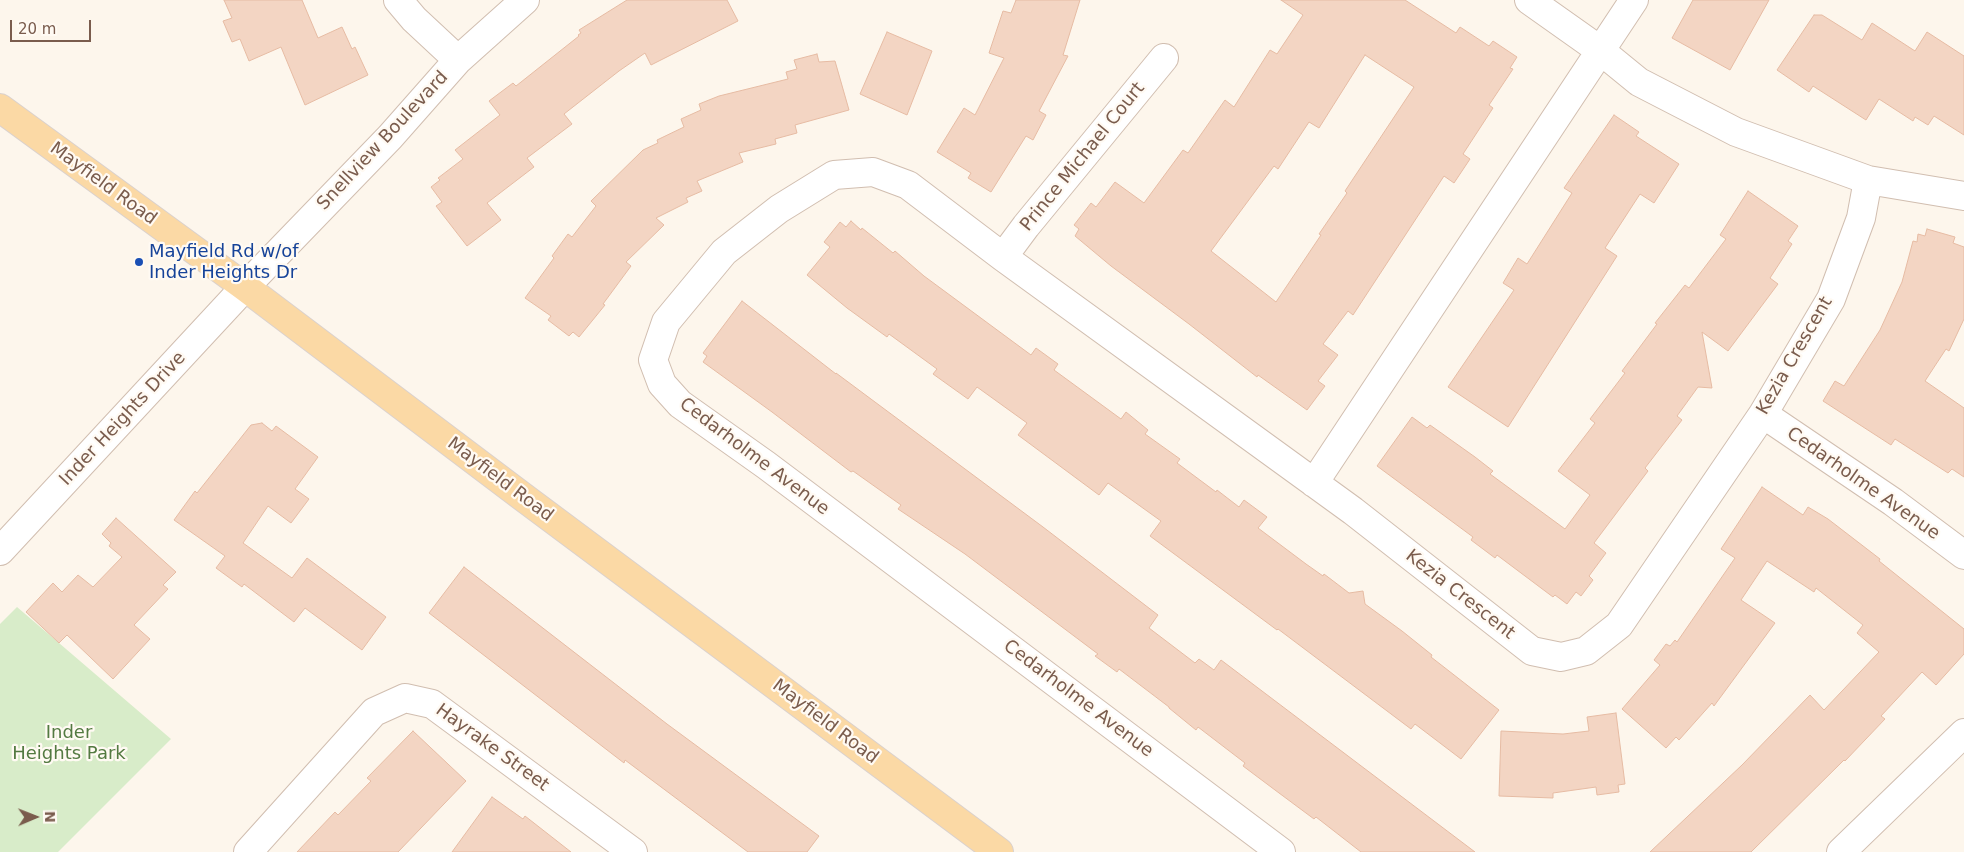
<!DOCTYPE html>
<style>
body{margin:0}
#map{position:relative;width:1964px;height:852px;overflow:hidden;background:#fdf6ec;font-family:"DejaVu Sans",sans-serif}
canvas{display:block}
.north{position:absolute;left:10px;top:792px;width:50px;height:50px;-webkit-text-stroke:4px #fffaf3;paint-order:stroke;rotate:89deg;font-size:14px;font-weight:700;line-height:20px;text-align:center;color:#7a5c4d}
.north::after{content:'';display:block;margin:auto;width:18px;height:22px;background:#7a5c4d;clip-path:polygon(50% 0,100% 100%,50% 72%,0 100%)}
.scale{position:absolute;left:10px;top:20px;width:81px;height:22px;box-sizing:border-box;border:2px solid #7a5c4d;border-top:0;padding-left:6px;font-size:15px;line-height:18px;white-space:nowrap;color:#7a5c4d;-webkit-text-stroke:4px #fffaf3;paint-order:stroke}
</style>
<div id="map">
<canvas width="1964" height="852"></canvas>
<div class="north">N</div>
<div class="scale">20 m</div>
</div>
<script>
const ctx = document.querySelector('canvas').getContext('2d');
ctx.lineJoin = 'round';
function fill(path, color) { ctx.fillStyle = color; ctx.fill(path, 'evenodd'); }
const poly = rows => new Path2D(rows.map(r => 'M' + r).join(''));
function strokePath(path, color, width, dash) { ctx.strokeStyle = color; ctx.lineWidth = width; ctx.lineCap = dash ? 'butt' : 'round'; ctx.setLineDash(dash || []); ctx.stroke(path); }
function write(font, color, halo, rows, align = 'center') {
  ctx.font = font + ' "DejaVu Sans",sans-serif'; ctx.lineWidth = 4.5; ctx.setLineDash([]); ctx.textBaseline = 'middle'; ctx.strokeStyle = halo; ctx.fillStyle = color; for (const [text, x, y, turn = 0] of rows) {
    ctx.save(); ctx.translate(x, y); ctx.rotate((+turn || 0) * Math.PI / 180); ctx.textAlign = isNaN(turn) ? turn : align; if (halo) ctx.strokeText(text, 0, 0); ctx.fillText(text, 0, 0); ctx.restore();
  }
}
const green = poly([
 [17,607,171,739,58,852,0,852,0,624]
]);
const building = poly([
 [224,0,302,0,318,38,342,27,352,49,355,47,368,75,305,105,281,47,249,61,240,39,232,42,223,21,232,18,224,0],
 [627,0,727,0,738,21,651,65,645,53,619,71,564,114,572,124,527,158,534,167,487,203,501,220,467,246,436,206,442,202,431,187,440,180,438,178,463,159,455,150,500,115,489,101,513,83,516,86,579,36,578,35,581,33,579,30,627,0],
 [1016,0,1080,0,1063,55,1068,56,1039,111,1046,115,1033,140,1026,136,991,192,968,178,971,173,937,152,964,108,975,115,1004,58,989,53,1003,11,1011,13,1016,0],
 [1281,0,1405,0,1456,33,1460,27,1489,46,1493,41,1517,57,1510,68,1513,69,1489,105,1493,108,1463,154,1470,159,1454,183,1444,176,1353,315,1348,311,1323,344,1338,355,1318,381,1325,386,1307,410,1258,375,1257,377,1189,324,1111,266,1075,236,1079,229,1074,225,1091,203,1096,207,1115,182,1144,203,1183,150,1188,153,1225,100,1234,107,1270,50,1277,54,1303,15,1281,0],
 [1365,55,1414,87,1345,191,1347,193,1319,234,1321,235,1276,302,1211,251,1274,166,1278,169,1309,122,1319,128,1365,55],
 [1693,0,1769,0,1730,70,1672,38,1693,0],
 [1814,15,1822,15,1862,40,1872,23,1915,51,1927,32,1964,56,1964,135,1934,116,1928,125,1915,117,1913,121,1879,99,1866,120,1813,86,1809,92,1777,70,1814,15],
 [887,32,932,51,907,115,860,94,887,32],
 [817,54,819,62,835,61,849,110,795,125,797,133,775,139,776,144,739,153,743,162,697,181,702,191,686,198,688,202,656,218,664,225,626,262,631,266,603,304,605,305,579,337,573,332,569,336,548,320,551,316,525,298,554,258,552,256,568,234,572,237,596,206,591,201,643,150,658,143,657,140,684,127,681,119,701,110,699,104,719,96,788,79,786,72,797,69,794,60,817,54],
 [1614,115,1639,132,1636,136,1679,164,1654,203,1640,194,1605,248,1617,256,1508,427,1448,387,1514,290,1503,283,1518,258,1527,264,1572,193,1564,188,1614,115],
 [1748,191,1798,226,1788,241,1792,244,1770,278,1778,284,1728,351,1702,332,1712,388,1698,387,1677,416,1682,420,1645,468,1648,471,1594,543,1606,553,1589,576,1593,580,1581,596,1576,592,1567,604,1555,595,1553,597,1497,555,1495,558,1471,540,1473,537,1377,466,1412,417,1427,428,1430,425,1475,457,1493,471,1490,474,1565,529,1590,495,1558,471,1595,423,1590,419,1625,373,1622,371,1657,324,1655,323,1685,285,1689,288,1726,239,1720,235,1748,191],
 [851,221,861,230,862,228,893,253,895,251,924,276,1031,355,1036,348,1058,364,1054,370,1121,419,1126,412,1148,430,1145,434,1180,459,1177,463,1216,492,1217,490,1239,507,1244,500,1267,517,1258,528,1306,564,1323,576,1324,574,1349,593,1363,591,1365,604,1402,631,1432,655,1431,657,1499,710,1461,759,1415,724,1411,729,1278,629,1277,630,1150,536,1161,521,1108,483,1099,495,1018,435,1027,423,977,387,968,399,933,374,937,369,889,334,887,337,847,308,807,275,830,247,824,242,840,222,846,227,851,221],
 [1927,229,1955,237,1953,243,1964,247,1964,319,1949,351,1946,349,1925,381,1964,408,1964,477,1952,469,1948,473,1895,439,1891,445,1823,401,1835,381,1844,386,1880,330,1902,282,1913,241,1917,242,1918,234,1925,236,1927,229],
 [742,301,836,374,836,373,1043,527,1158,615,1149,628,1195,663,1199,659,1214,670,1221,660,1475,852,1361,852,1316,817,1314,819,1275,790,1243,766,1245,763,1198,727,1196,730,1169,708,1169,707,1119,669,1117,672,1095,656,1098,654,965,554,898,509,901,505,853,471,851,472,772,412,703,362,707,356,703,353,742,301],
 [262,423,272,431,276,426,318,457,295,489,309,499,291,523,268,506,243,543,292,578,307,558,386,617,362,650,305,608,294,622,244,584,242,587,216,568,225,556,174,520,195,491,197,493,251,425,262,423],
 [1762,487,1803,515,1808,507,1828,519,1880,559,1879,561,1964,629,1964,654,1936,685,1922,672,1881,716,1885,719,1845,761,1844,760,1751,852,1650,852,1742,765,1810,695,1824,710,1879,652,1857,633,1863,625,1816,588,1814,592,1767,561,1741,600,1775,623,1714,706,1712,703,1679,740,1676,737,1666,748,1622,709,1660,665,1654,660,1666,644,1670,646,1675,640,1677,642,1735,558,1721,549,1762,487],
 [116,518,176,572,163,585,168,589,134,625,150,639,113,679,67,635,59,643,26,612,53,583,62,592,78,575,93,587,122,557,109,546,111,543,102,534,116,518],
 [464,567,667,724,819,836,807,852,748,852,625,760,624,763,429,613,464,567],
 [1616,713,1625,784,1618,785,1619,792,1597,795,1596,787,1553,793,1553,798,1499,796,1501,731,1563,734,1589,731,1587,717,1616,713],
 [413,731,466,781,398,852,297,852,335,812,338,815,371,781,367,778,413,731],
 [492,797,523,819,525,816,571,852,452,852,492,797]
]);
const minor = poly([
 [398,0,414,19,458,60],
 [1529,0,1601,51,1639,82,1736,132,1868,180,1964,196],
 [1003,257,1026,226,1164,58],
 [1763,414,1893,502,1964,555],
 [1314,483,1634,0],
 [0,551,245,287,390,137,458,60,525,0],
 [248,852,374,712,405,698,432,704,633,852],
 [1281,852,766,465,680,404,662,384,653,360,666,322,724,252,779,209,834,175,873,172,908,185,1003,257,1353,511,1532,651,1561,657,1586,651,1619,625,1763,414,1831,299,1861,218,1868,180],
 [1841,852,1964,733]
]);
const major = poly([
 [0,108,245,287,523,497,999,852]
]);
const markers = [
 [139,262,5,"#1a4fb4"]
];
const streetNames = [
 ["Snellview Boulevard",383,141,-47],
 ["Prince Michael Court",1083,157,-51],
 ["Mayfield Road",103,184,36],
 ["Kezia Crescent",1795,356,-60],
 ["Inder Heights Drive",123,419,-47],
 ["Cedarholme Avenue",754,457,37],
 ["Mayfield Road",500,480,37],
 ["Cedarholme Avenue",1863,484,35],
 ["Kezia Crescent",1460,595,38],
 ["Cedarholme Avenue",1078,699,37],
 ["Mayfield Road",825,722,37],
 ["Hayrake Street",492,748,36]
];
const transitNames = [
 ["Mayfield Rd w/of",149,252],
 ["Inder Heights Dr",149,273]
];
const parkNames = [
 ["Inder",69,733],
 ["Heights Park",69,754]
];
fill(green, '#d8ecc9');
fill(building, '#f3d5c3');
strokePath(building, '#e6bba3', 1);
strokePath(minor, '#d1beb0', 30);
strokePath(major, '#dad1cd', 30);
strokePath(minor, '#fff', 28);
strokePath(major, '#fbd9a5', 28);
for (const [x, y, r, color] of markers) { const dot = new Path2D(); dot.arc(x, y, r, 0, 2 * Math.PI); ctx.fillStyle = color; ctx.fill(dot); strokePath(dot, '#fffaf3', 2); }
write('18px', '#7a5c4d', '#fffaf3', streetNames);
write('18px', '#164399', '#fffaf3', transitNames, 'left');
write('18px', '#537a41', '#fffaf3', parkNames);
</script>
